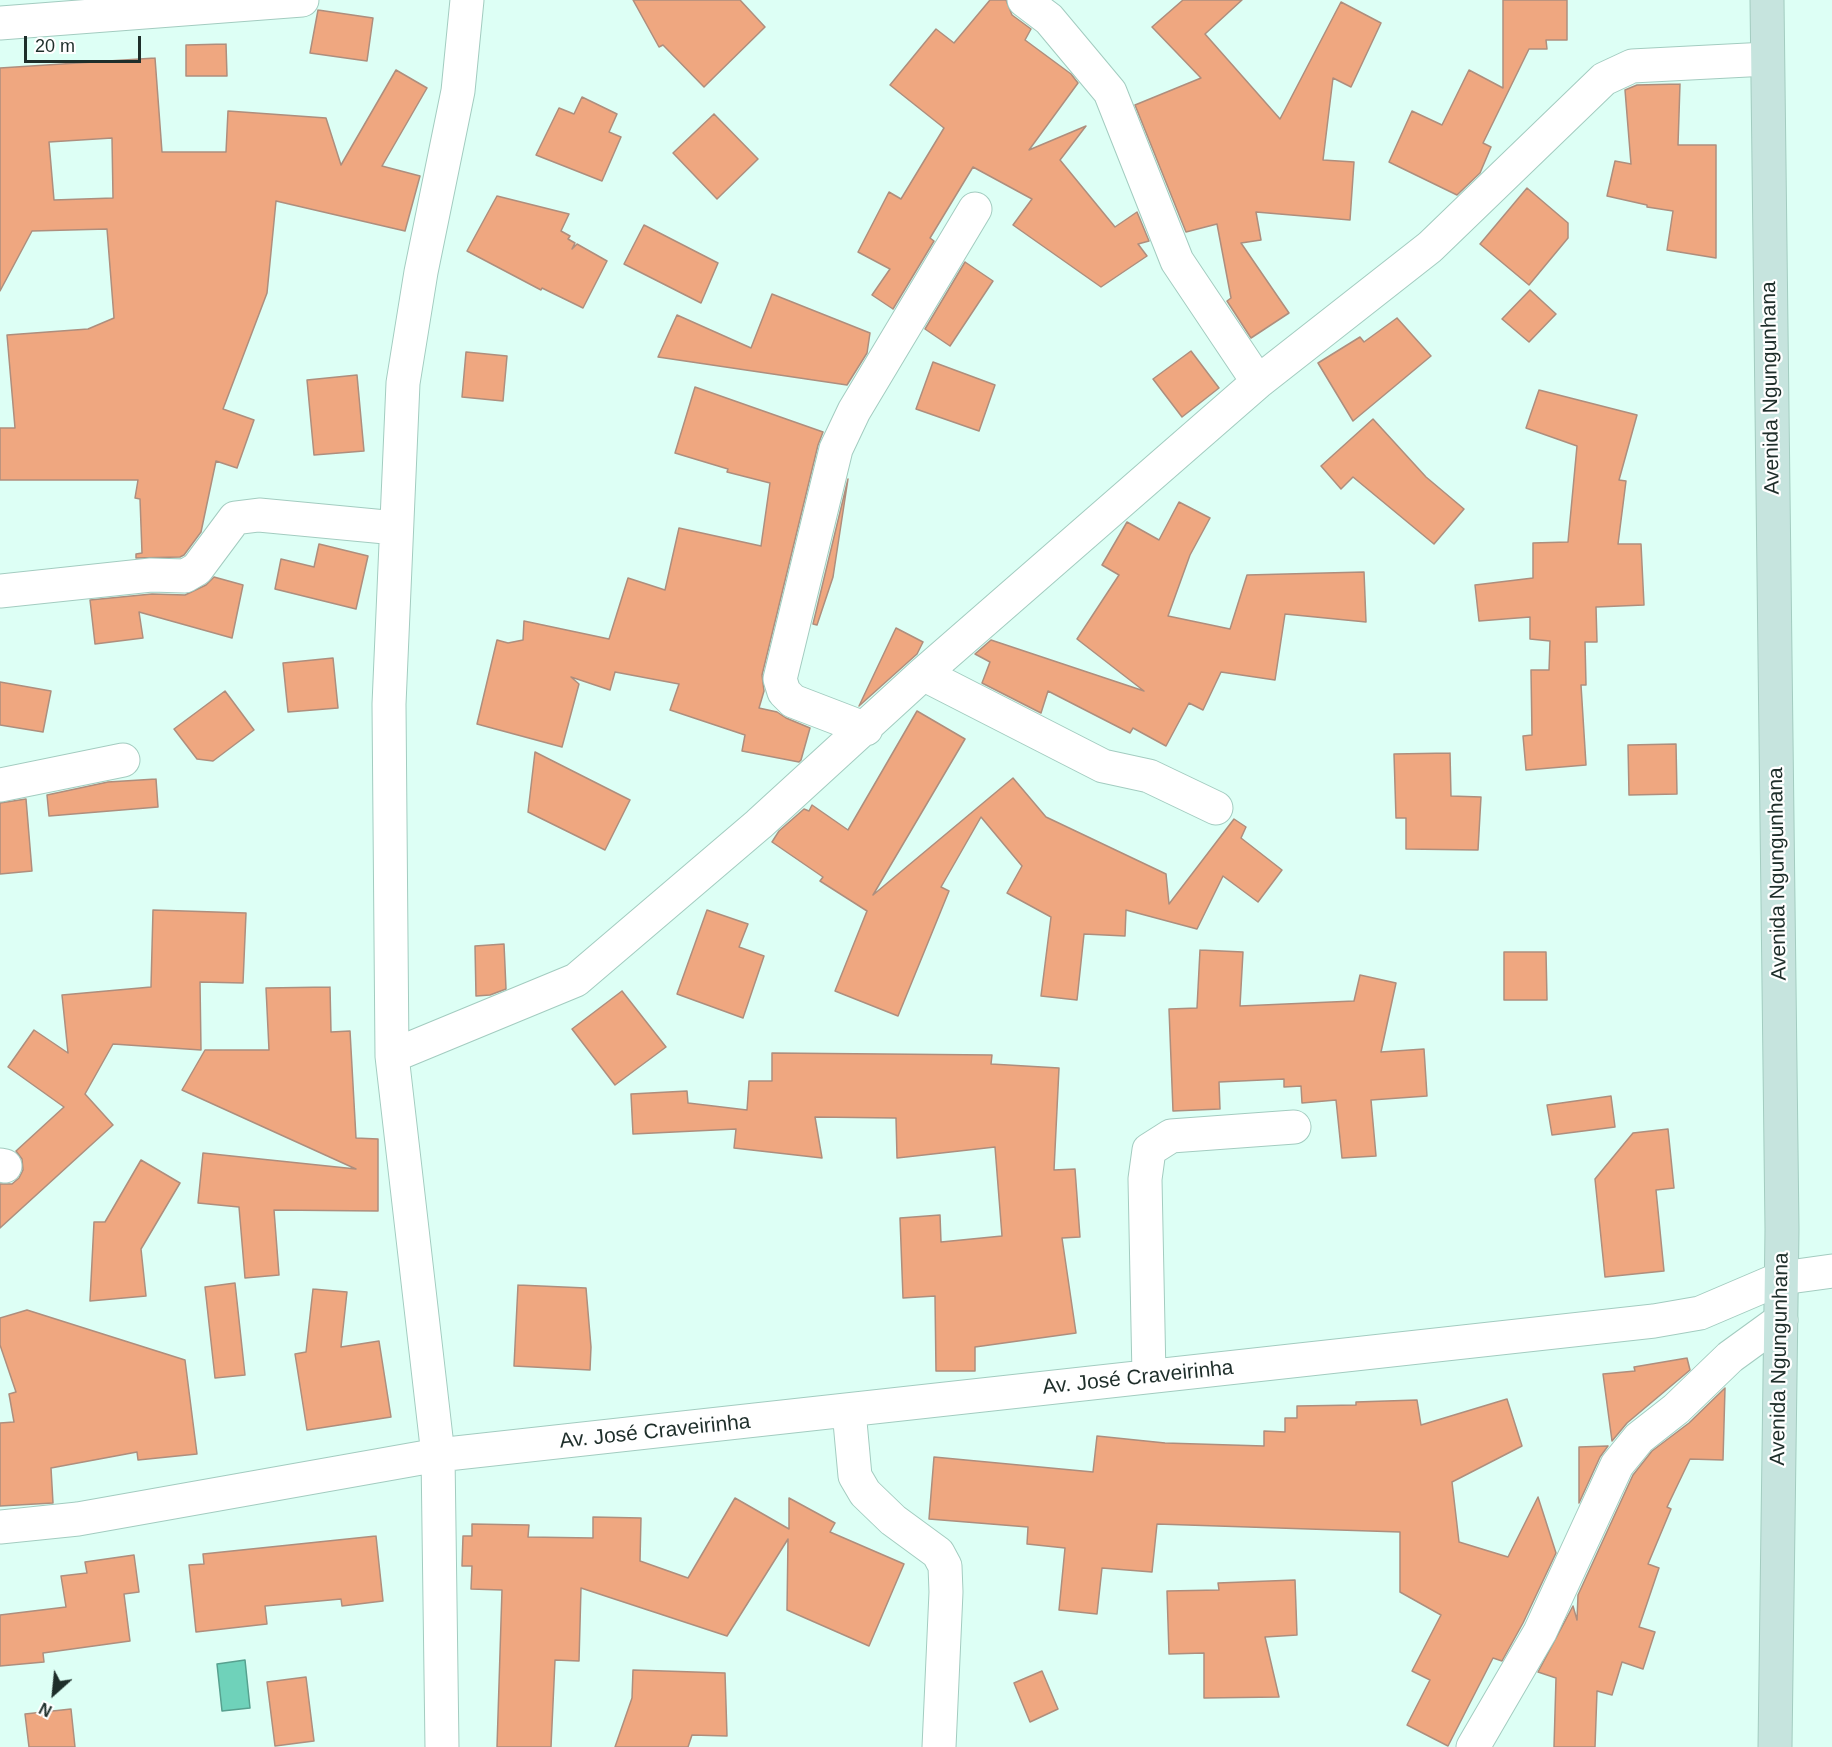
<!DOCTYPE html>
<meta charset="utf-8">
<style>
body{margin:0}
#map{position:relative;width:1832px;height:1747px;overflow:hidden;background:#ddfff5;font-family:Arial,sans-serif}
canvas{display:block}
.north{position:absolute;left:24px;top:1663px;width:60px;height:60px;-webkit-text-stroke:4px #fff;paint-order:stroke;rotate:207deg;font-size:16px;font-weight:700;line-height:24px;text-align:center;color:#1e2e2a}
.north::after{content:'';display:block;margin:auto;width:21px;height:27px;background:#1e2e2a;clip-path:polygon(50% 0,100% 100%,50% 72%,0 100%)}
.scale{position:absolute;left:24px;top:36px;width:117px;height:27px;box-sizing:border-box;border:3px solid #1e2e2a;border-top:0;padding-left:8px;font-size:18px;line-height:21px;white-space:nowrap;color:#1e2e2a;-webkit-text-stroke:4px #fff;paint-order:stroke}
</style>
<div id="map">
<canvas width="1832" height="1747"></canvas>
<div class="north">N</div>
<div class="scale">20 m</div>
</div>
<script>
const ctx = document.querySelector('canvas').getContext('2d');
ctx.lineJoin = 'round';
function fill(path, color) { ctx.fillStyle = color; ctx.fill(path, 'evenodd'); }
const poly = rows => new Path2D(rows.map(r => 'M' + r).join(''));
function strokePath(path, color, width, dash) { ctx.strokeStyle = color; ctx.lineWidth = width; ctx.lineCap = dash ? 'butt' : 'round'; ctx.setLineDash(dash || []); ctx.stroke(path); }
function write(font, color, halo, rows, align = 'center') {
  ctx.font = font + ' Arial,sans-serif'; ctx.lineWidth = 4.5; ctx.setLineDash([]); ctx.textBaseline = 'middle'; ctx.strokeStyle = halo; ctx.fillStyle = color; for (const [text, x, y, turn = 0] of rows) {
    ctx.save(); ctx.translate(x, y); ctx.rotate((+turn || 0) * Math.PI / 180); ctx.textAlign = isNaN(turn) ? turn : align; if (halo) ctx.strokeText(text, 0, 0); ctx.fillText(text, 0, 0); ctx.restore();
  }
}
const water = poly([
 [245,1660,250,1708,222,1711,217,1664,245,1660]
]);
const building = poly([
 [633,0,740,0,765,27,704,87,663,45,659,47,633,0],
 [990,0,1006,0,1012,15,1031,29,1025,40,1071,74,1078,83,1029,150,1086,126,1060,160,1115,227,1137,212,1149,241,1138,244,1147,256,1101,287,1013,225,1032,199,973,167,930,238,934,241,893,309,872,295,890,269,858,252,889,192,901,199,944,128,890,85,936,29,954,43,990,0],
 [1183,0,1242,0,1205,34,1280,119,1341,2,1381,23,1351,87,1333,78,1323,160,1354,162,1350,220,1256,212,1261,240,1241,243,1289,313,1251,338,1227,301,1231,298,1217,224,1186,232,1135,105,1201,78,1152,27,1183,0],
 [1503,0,1567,0,1567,40,1546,40,1547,49,1529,49,1483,143,1491,147,1480,173,1457,195,1389,162,1412,111,1442,125,1469,70,1503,88,1503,0],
 [318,10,373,18,367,61,310,53,318,10],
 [226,44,227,76,186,76,186,45,226,44],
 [155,58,162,152,226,152,228,111,326,118,341,165,396,70,427,88,382,166,420,176,405,231,276,201,267,293,223,409,254,420,237,468,216,461,201,532,184,555,180,557,136,558,136,554,142,553,140,499,135,498,138,480,0,480,0,428,15,428,7,335,88,329,114,318,107,229,32,231,0,291,0,68,155,58],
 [112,138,113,198,54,200,49,142,112,138],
 [1680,84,1678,145,1716,145,1716,258,1667,250,1673,211,1647,207,1647,205,1607,196,1615,161,1631,164,1625,90,1637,85,1680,84],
 [582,97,617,114,609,132,621,137,602,181,536,155,559,108,574,114,582,97],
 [714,114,758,159,717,199,673,153,714,114],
 [1527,188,1568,223,1568,238,1529,285,1480,244,1527,188],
 [497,196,569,214,561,231,570,236,568,239,575,243,572,249,577,244,607,261,583,308,542,288,541,290,467,251,497,196],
 [644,225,718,263,701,303,624,264,644,225],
 [965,262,993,281,950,346,925,329,965,262],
 [1530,290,1556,314,1529,342,1502,319,1530,290],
 [772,294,870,333,867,353,847,385,658,357,677,315,751,348,772,294],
 [1397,318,1431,356,1353,421,1318,363,1360,337,1364,342,1397,318],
 [1191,351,1219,388,1182,417,1153,379,1191,351],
 [466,352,507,356,503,401,462,397,466,352],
 [933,362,995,385,979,431,916,409,933,362],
 [357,375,364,451,314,455,307,380,357,375],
 [695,387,823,432,818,445,762,675,764,691,759,708,777,712,786,718,810,728,801,760,799,762,742,751,745,735,670,710,679,684,615,672,610,690,571,677,579,684,562,747,477,724,497,640,508,643,523,640,524,621,609,639,628,578,665,590,679,528,761,546,770,483,727,472,728,469,675,453,695,387],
 [1539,390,1637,415,1619,480,1626,481,1618,544,1641,544,1644,605,1596,607,1597,642,1585,642,1586,685,1581,685,1586,765,1526,770,1523,736,1532,735,1531,670,1549,670,1550,641,1530,639,1530,617,1479,621,1475,585,1533,578,1533,543,1568,542,1577,446,1526,428,1539,390],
 [1373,419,1426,477,1464,509,1434,544,1353,477,1341,489,1321,466,1373,419],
 [848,479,833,577,817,625,813,624,848,479],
 [1179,502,1210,518,1190,555,1168,616,1230,629,1247,575,1364,572,1366,622,1285,614,1275,680,1221,672,1203,710,1189,703,1166,746,1133,728,1130,733,1048,691,1041,713,982,683,990,662,975,654,991,640,1144,691,1077,639,1119,575,1102,565,1127,522,1159,540,1179,502],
 [319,544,368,556,356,609,275,589,281,559,314,567,319,544],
 [214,577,243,585,232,638,139,612,143,638,95,644,90,600,152,594,185,595,206,585,214,577],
 [896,628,923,642,917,654,859,706,896,628],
 [333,658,338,708,288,712,283,663,333,658],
 [0,682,51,691,43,732,0,725,0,682],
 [225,691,254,730,213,761,197,759,174,729,225,691],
 [917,711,965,739,873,895,1013,778,1046,817,1166,874,1169,904,1234,819,1246,827,1241,838,1282,870,1258,902,1223,876,1197,929,1126,910,1125,936,1084,934,1077,1000,1041,996,1051,917,1007,893,1022,866,981,817,941,887,949,891,898,1016,835,991,867,911,820,881,823,877,772,842,779,831,804,809,809,811,812,805,848,830,917,711],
 [1676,744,1677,794,1629,795,1628,745,1676,744],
 [535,752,630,800,605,850,528,812,535,752],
 [1450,753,1451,796,1481,797,1478,850,1406,849,1406,818,1396,818,1394,754,1450,753],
 [156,779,158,807,49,816,47,795,108,782,156,779],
 [26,799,32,871,0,874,0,803,26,799],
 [153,910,246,913,243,983,200,982,201,1050,113,1044,85,1094,113,1125,0,1228,0,1184,12,1184,19,1178,23,1170,22,1159,16,1151,64,1107,8,1067,34,1030,68,1053,62,995,151,987,153,910],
 [707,910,748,924,739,947,764,956,743,1018,677,994,707,910],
 [504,944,506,989,490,995,476,996,475,946,504,944],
 [1200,950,1243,952,1240,1006,1354,1001,1360,975,1396,983,1381,1052,1424,1049,1427,1096,1371,1100,1376,1156,1342,1158,1336,1100,1302,1103,1301,1086,1284,1087,1284,1079,1219,1082,1220,1109,1173,1111,1169,1009,1197,1008,1200,950],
 [1504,952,1546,952,1547,1000,1504,1000,1504,952],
 [330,987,331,1032,350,1031,356,1138,378,1139,378,1211,274,1210,279,1275,245,1278,239,1207,198,1203,203,1153,356,1169,182,1090,205,1050,269,1050,266,988,330,987],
 [622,991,666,1047,615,1085,572,1029,622,991],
 [772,1053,992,1055,991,1064,1059,1068,1054,1170,1075,1169,1080,1237,1062,1238,1076,1333,975,1347,975,1371,936,1371,935,1296,903,1298,900,1218,940,1215,941,1242,1002,1236,995,1147,897,1158,896,1118,815,1117,822,1158,734,1148,736,1129,633,1134,631,1094,687,1091,688,1103,747,1110,749,1081,772,1081,772,1053],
 [1611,1096,1615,1127,1552,1135,1547,1105,1611,1096],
 [1668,1129,1674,1188,1656,1190,1664,1271,1605,1277,1595,1179,1633,1133,1668,1129],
 [141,1160,180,1183,141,1249,146,1296,90,1301,94,1222,105,1222,141,1160],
 [235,1283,245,1375,215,1378,205,1287,235,1283],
 [518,1285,586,1288,591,1347,590,1370,514,1366,518,1285],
 [313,1289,347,1292,341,1347,379,1341,391,1417,307,1430,295,1354,306,1352,313,1289],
 [27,1310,185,1360,197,1454,138,1460,137,1452,51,1468,53,1503,0,1506,0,1423,14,1422,9,1394,16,1392,0,1345,0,1318,27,1310],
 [1687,1358,1690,1370,1627,1423,1612,1441,1603,1374,1635,1371,1634,1367,1687,1358],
 [1725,1388,1723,1460,1690,1459,1667,1507,1671,1509,1648,1564,1659,1568,1639,1627,1655,1632,1643,1669,1622,1662,1612,1695,1597,1691,1595,1747,1554,1747,1556,1678,1538,1672,1573,1606,1577,1620,1578,1595,1633,1475,1652,1451,1689,1423,1725,1388],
 [1507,1399,1522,1446,1452,1482,1459,1542,1508,1557,1538,1497,1556,1553,1523,1623,1502,1661,1493,1658,1448,1746,1407,1725,1430,1680,1412,1671,1441,1615,1400,1592,1400,1532,1157,1524,1152,1572,1102,1568,1097,1614,1059,1610,1065,1548,1027,1544,1028,1527,929,1519,934,1457,1093,1472,1097,1436,1165,1443,1264,1446,1264,1431,1285,1432,1285,1418,1297,1418,1297,1406,1356,1405,1356,1402,1417,1400,1421,1425,1507,1399],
 [1608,1446,1600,1457,1579,1503,1579,1447,1608,1446],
 [735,1498,789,1529,789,1498,835,1523,830,1532,904,1564,869,1646,787,1610,788,1539,727,1636,581,1588,579,1661,555,1660,551,1747,497,1747,502,1590,471,1589,472,1566,462,1566,463,1536,472,1536,472,1524,529,1525,528,1537,593,1538,593,1517,641,1518,640,1561,688,1578,735,1498],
 [376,1536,383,1601,342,1606,341,1599,265,1606,267,1624,196,1632,189,1565,204,1564,203,1554,376,1536],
 [134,1555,139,1592,124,1594,130,1641,43,1653,44,1662,0,1666,0,1615,66,1607,61,1576,87,1573,85,1562,134,1555],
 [1295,1580,1297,1635,1265,1637,1279,1697,1204,1698,1204,1653,1169,1654,1167,1591,1219,1590,1218,1583,1295,1580],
 [633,1670,725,1673,727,1736,692,1735,688,1747,615,1747,632,1698,633,1670],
 [1042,1671,1058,1709,1030,1722,1014,1683,1042,1671],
 [306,1677,314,1741,275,1746,267,1682,306,1677],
 [71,1709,75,1747,29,1747,25,1714,71,1709]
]);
const street = poly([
 [1024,0,1049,19,1110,92,1177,261,1258,382],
 [0,23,302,0],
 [0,591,151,575,185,576,197,569,235,518,259,515,396,528],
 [923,674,1103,766,1149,776,1216,808],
 [866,729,793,701,784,692,780,679,836,449,854,411,975,209],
 [0,785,123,760],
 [392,1056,576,980,759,824,923,674,1258,382,1430,247,1604,79,1632,66,1767,59],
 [0,1165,5,1166],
 [1149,1376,1145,1179,1149,1150,1171,1136,1294,1127],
 [849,1411,855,1476,865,1493,893,1520,938,1553,945,1566,946,1592,939,1747],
 [0,1527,78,1519,438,1455,1654,1321,1700,1313,1782,1278,1832,1271],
 [442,1747,438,1455,392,1056,389,704,403,383,421,272,458,91,467,0],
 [1473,1747,1540,1632,1617,1465,1639,1438,1676,1409,1730,1357,1781,1320]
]);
const secondary = poly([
 [1767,0,1782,1229,1775,1747]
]);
const streetNames = [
 ["Avenida Ngungunhana",1771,388,-91],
 ["Avenida Ngungunhana",1778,874,-91],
 ["Avenida Ngungunhana",1780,1359,-89],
 ["Av. José Craveirinha",1138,1378,-6],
 ["Av. José Craveirinha",655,1432,-6]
];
fill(water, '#6fd2ba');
strokePath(water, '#57a18f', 1.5);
fill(building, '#efa780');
strokePath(building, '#ae8e7d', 1.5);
strokePath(street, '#a3ccc0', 35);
strokePath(secondary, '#a3ccc0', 35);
strokePath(street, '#fff', 33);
strokePath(secondary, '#c6e4de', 33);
write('21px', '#1e2e2a', '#fff', streetNames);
</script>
